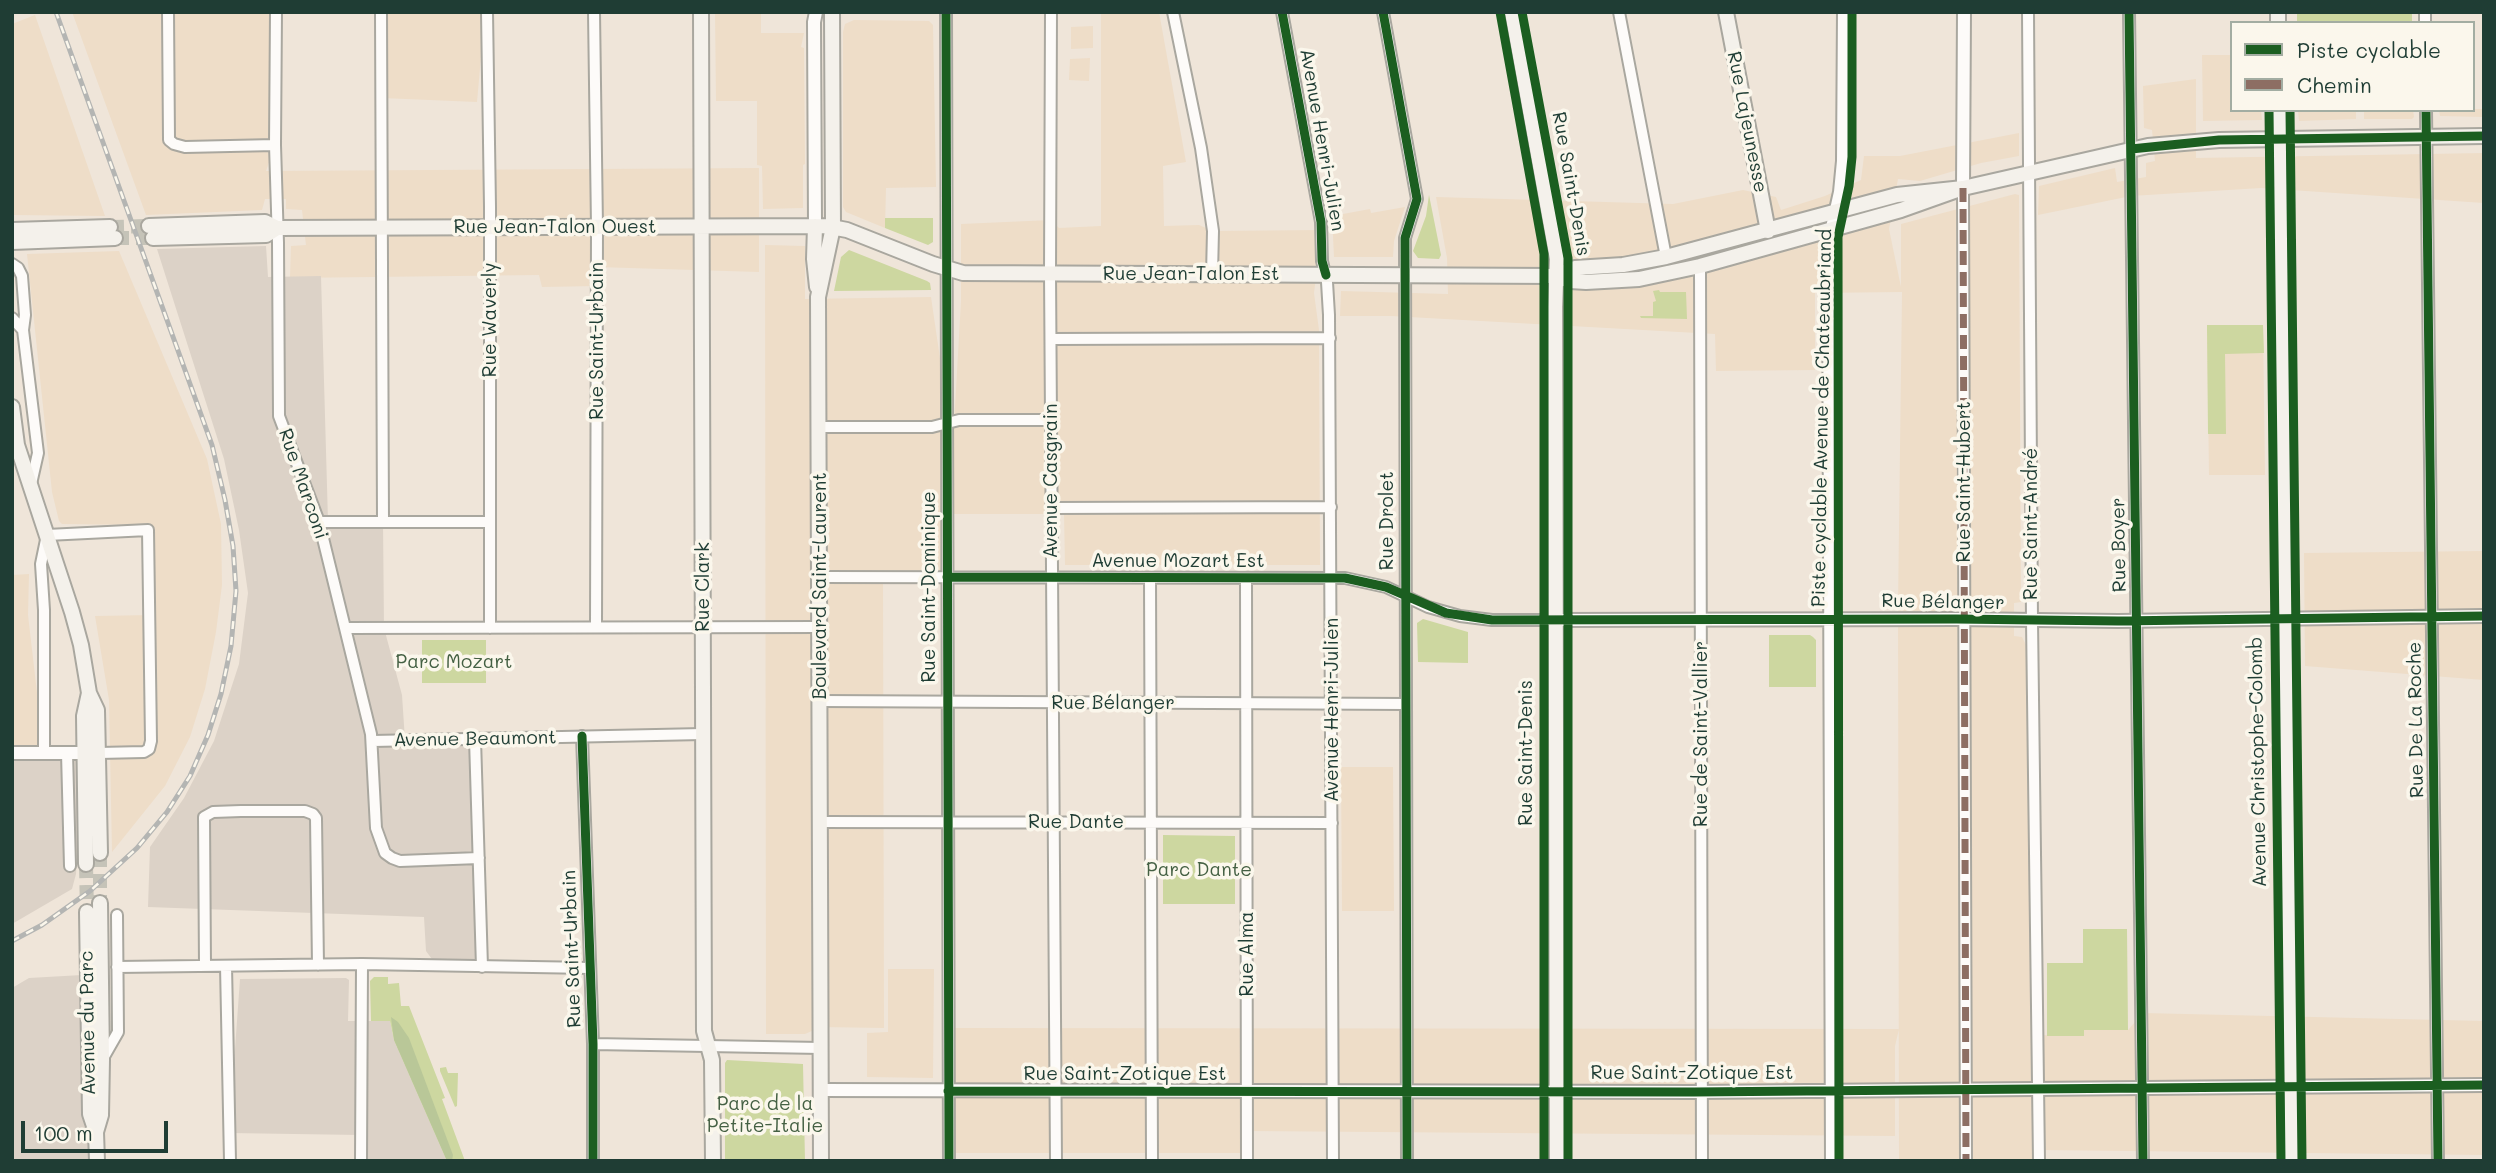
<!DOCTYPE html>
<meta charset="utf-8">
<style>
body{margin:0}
#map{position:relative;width:2496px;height:1173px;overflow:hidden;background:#efe5d9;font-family:Mali,sans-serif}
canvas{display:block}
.frame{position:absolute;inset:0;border:14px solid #1f3d34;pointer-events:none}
.legend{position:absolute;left:2230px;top:21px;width:245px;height:91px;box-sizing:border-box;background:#fbf7ec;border:2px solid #a3ada2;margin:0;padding:9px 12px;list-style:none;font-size:21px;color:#1f3d34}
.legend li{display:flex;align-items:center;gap:14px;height:35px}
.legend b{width:35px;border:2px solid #a3ada2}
.scale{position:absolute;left:21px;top:1121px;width:147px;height:32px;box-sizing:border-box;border:4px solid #1f3d34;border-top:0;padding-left:9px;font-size:21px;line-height:24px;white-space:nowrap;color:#1f3d34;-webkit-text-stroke:5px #fbf7ec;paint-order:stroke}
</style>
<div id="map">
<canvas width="2496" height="1173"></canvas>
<div class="frame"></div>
<ul class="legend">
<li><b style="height:9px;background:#1b5e20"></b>Piste cyclable</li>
<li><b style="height:9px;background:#8d6e63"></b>Chemin</li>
</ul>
<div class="scale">100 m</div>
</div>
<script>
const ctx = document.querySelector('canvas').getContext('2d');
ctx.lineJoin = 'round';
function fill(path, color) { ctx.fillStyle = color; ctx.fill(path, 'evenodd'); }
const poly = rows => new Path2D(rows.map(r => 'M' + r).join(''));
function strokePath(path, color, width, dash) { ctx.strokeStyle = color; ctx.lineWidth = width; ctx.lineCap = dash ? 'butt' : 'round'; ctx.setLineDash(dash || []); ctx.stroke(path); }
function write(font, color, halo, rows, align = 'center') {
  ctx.font = font + ' Mali,sans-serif'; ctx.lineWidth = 7; ctx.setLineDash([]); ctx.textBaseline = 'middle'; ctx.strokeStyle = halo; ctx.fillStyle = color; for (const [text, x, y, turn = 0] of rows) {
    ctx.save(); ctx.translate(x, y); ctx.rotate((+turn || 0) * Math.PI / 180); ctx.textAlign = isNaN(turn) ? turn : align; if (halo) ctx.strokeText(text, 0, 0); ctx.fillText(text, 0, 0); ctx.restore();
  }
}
const built = poly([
 [72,12,276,12,275,145,266,171,759,168,759,272,597,267,597,286,542,287,539,275,290,278,291,246,306,245,302,210,286,209,286,199,265,199,262,210,146,215],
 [381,12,485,12,477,102,382,98],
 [715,12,761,12,761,33,804,33,801,47,804,48,805,164,803,165,803,208,763,209,762,166,757,165,757,101,716,101],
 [1110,12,1159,12,1186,162,1163,166,1164,226,1199,225,1213,231,1322,230,1314,293,1319,330,1320,565,1065,565,1064,514,949,514,961,301,961,224,1051,220,1059,228,1101,226,1101,14],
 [35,15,105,216,12,215,12,24],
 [854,20,929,21,933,25,936,187,886,188,885,228,846,212,843,207,843,32,845,24],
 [1093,26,1093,48,1071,49,1071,27],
 [2202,55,2232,55,2232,110,2261,110,2262,120,2203,121],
 [1090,58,1089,81,1069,80,1070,59],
 [2196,79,2196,158,2484,153,2484,203,2261,188,2131,196,2038,215,2039,186,2115,168,2117,182,2146,177,2146,163,2155,161,2152,130,2144,128,2143,86],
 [2473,109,2483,109,2483,117,2440,116,2439,110],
 [2298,110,2356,110,2356,119,2299,121],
 [2364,110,2413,110,2414,117,2412,119,2364,119],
 [2019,133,2019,156,1981,163,1920,181,1898,179,1889,229,1901,287,1901,224,2015,194,2019,195,2021,602,2014,603,2014,636,2022,637,2032,657,2038,1035,2084,1036,2084,1030,2128,1030,2143,1013,2484,1021,2484,1155,2039,1150,2039,1161,1899,1161,1898,607,1902,292,1815,293,1815,370,1716,371,1715,334,1391,316,1340,316,1341,291,1448,294,1447,258,1436,197,1673,204,1743,190,1776,197,1781,210,1825,196,1861,180,1864,156,1900,156],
 [1405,207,1394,241,1393,257,1334,257,1332,216,1370,209,1371,213],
 [765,245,805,246,805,299,931,297,948,413,947,577,883,578,884,1028,821,1027,805,1034,766,1034],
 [119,251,207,459,221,524,222,585,216,632,205,689,190,737,165,786,112,852,109,700,95,616,153,615,153,525,62,524,59,521,52,492,27,254],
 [2207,325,2263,325,2265,475,2209,475],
 [2484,551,2484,680,2305,666,2304,553],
 [29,574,28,615,44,753,12,753,12,575],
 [1341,767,1393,767,1394,911,1342,911],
 [888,969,934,969,933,1078,867,1077,867,1033,888,1032],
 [948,1028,1899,1029,1895,1046,1895,1136,1247,1131,1247,1153,949,1153]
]);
const industrial = poly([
 [266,246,268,277,321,276,328,521,383,522,384,628,402,695,405,740,475,739,482,967,437,966,426,951,424,917,148,907,150,847,184,798,214,741,239,664,248,593,239,530,224,459,157,249],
 [12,753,84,753,76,874,72,889,12,924],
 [82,975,96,1161,12,1161,12,988,29,978],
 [346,978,349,980,348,1021,390,1021,394,1040,447,1161,360,1161,360,1135,229,1133,240,979]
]);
const green = poly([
 [2297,12,2412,12,2412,23,2297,23],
 [1429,195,1441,255,1439,259,1418,258,1413,251,1426,216],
 [885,218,933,218,933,242,928,245,885,228],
 [849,250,927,281,930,283,931,290,834,291,841,257],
 [1659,290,1660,292,1686,292,1687,319,1641,318,1640,316,1653,316,1653,302,1656,301,1653,291],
 [2207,325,2263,325,2264,353,2225,354,2226,434,2208,434],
 [1423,619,1468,632,1468,663,1418,662,1417,623],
 [1769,635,1810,635,1813,637,1816,640,1816,687,1769,687],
 [422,640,486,640,486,683,422,683],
 [1163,835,1235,836,1235,904,1163,904],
 [2083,929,2127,929,2128,1030,2084,1030,2084,1036,2047,1036,2047,963,2083,963],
 [374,977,388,977,388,984,399,983,401,1006,409,1006,445,1098,442,1099,465,1161,447,1161,394,1040,390,1021,371,1021,370,981],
 [727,1060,803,1064,805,1161,725,1161,725,1063],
 [446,1067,448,1073,458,1073,457,1106,455,1107,440,1071,440,1068]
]);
const forest = poly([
 [391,1017,398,1022,409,1038,453,1155,452,1161,447,1161,394,1040]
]);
const secondaryTunnel = poly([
 [110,227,149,226],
 [115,238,153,238],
 [100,853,100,903],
 [86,864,87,912]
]);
const minor = poly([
 [168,12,169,140,174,144,185,147,275,145],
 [276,12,275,145,278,243,279,416,319,522,371,734,376,828,385,853,392,858,400,861,479,858],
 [381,12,383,522],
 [487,12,490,207,490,628],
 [594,12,597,227,596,627],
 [946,12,949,1161],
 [1051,12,1050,273,1056,1161],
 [1173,12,1201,148,1213,231,1212,274],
 [1282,12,1321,222,1322,261,1327,282,1329,315,1333,1161],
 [1383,12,1417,199,1405,238,1407,1161],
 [1619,12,1666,257],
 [2028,12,2032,621,2039,1161],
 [2129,12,2143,1161],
 [2425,12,2425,23],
 [2426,110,2438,1161],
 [1963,188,1966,1161],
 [12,264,18,268,22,276,25,315,23,330,38,453,31,484],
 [1700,266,1702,1161],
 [12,318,23,330],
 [1051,339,1330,338],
 [820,427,932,427,959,420,1051,420],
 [1052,508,1331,507],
 [319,522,490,522],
 [820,577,1345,578,1386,587,1428,607,1460,616,1492,620,1555,620],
 [1150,579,1152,1161],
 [1246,579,1247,1161],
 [346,628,820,627],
 [821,701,1406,704],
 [582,736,593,1044,593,1161],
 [475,739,482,967],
 [373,741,703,734],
 [44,753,44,610,41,564,47,535,148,530,151,741,149,749,144,752,99,753],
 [67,753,70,866],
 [821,822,1332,823],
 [205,966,204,817,213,812,241,811,305,811,313,814,316,818,318,965],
 [226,966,230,1161],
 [117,967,362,964,590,968],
 [593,1044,821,1048],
 [102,1060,118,1032,117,915],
 [361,1161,362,964]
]);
const tertiary = poly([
 [1963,188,1964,12],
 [815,226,814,22,816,12],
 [1555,620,1956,619,2118,621,2484,616],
 [12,753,91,753],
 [821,1090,1694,1092,2484,1085],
 [1832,1161,1829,241,1840,192,1843,161,1844,12]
]);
const secondary = poly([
 [701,12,704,1031,712,1060,713,1161],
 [1512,12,1557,259,1555,307,1557,1161],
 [1726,12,1768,231],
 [2278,12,2278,23],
 [2279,110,2292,1161],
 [149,226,265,222,277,228,826,226,847,230,933,264,963,273,1556,276,1570,281,1586,282,1639,279,1700,266,1901,210,1963,188],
 [815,226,814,259,817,287],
 [12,230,110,227],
 [153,238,266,235,277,228],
 [12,242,115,238],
 [1556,276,1575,268,1623,265,1666,257,1897,195,1963,188,2148,146,2219,140,2484,136],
 [12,407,17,445,72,612,81,645,89,693,97,710,100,853],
 [86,864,84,716,89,693],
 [87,912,90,1114,96,1132,97,1161],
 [96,1132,101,1115,102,1060,100,903],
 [821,1161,818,297,833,227,832,12]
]);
const rail = poly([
 [12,941,42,925,90,891,137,848,167,812,190,776,208,735,221,694,231,646,236,591,233,546,225,500,212,445,56,12]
]);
const quiet = poly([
 [1963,188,1966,1161]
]);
const cycleway = poly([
 [946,12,949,1161],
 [1282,12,1321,222,1322,261,1326,275],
 [1383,12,1417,199,1405,238,1407,1161],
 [1500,12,1544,254,1544,1161],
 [1522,12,1568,258,1568,1161],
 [2129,12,2143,1161],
 [2269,110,2281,1161],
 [2290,110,2302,1161],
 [2426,110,2438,1161],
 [2131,149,2219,140,2484,136],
 [947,577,1345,578,1386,587,1446,613,1492,620,1956,619,2118,621,2484,616],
 [582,736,593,1044,593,1161],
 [948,1091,1694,1092,2484,1085],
 [1839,1161,1838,237,1849,186,1852,157,1852,12]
]);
const streetNames = [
 ["Rue Lajeunesse",1747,122,79],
 ["Avenue Henri-Julien",1322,140,80],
 ["Rue Saint-Denis",1571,184,80],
 ["Rue Jean-Talon Ouest",555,227],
 ["Rue Jean-Talon Est",1191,274],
 ["Rue Waverly",490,320,-90],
 ["Rue Saint-Urbain",597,341,-90],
 ["Piste cyclable Avenue de Chateaubriand",1822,418,-89],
 ["Avenue Casgrain",1051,481,-90],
 ["Rue Saint-Hubert",1964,482,-90],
 ["Rue Marconi",303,484,71],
 ["Rue Drolet",1387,521,-90],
 ["Rue Saint-André",2031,524,-90],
 ["Rue Boyer",2119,545,-91],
 ["Avenue Mozart Est",1178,561],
 ["Boulevard Saint-Laurent",820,586,-90],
 ["Rue Clark",703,587,-90],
 ["Rue Saint-Dominique",929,587,-90],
 ["Rue Bélanger",1943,602,1],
 ["Rue Bélanger",1113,703],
 ["Avenue Henri-Julien",1332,710,-90],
 ["Rue De La Roche",2416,720,-91],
 ["Rue de Saint-Vallier",1701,734,-90],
 ["Avenue Beaumont",475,739,-1],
 ["Rue Saint-Denis",1526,753,-90],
 ["Avenue Christophe-Colomb",2258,762,-91],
 ["Rue Dante",1076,822],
 ["Rue Saint-Urbain",572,949,-92],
 ["Rue Alma",1247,954,-90],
 ["Avenue du Parc",88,1023,-91],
 ["Rue Saint-Zotique Est",1692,1073],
 ["Rue Saint-Zotique Est",1125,1074]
];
const parkNames = [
 ["Parc Mozart",454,662],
 ["Parc Dante",1199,870],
 ["Parc de la",765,1104],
 ["Petite-Italie",765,1126]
];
fill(built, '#eeddc8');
fill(industrial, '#dcd2c7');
fill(green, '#cdd7a0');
fill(forest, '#b9c798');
strokePath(secondaryTunnel, '#c5c3b8', 14, [14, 7]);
strokePath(minor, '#a9a79f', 14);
strokePath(tertiary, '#a9a79f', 16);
strokePath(secondary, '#a9a79f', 18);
strokePath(minor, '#fdfbf9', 10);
strokePath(tertiary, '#fdfbf9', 12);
strokePath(secondary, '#f4f1eb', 14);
strokePath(rail, '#b4b5b3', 5);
strokePath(rail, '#fbf7ec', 2.5, [8]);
strokePath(quiet, '#8d6e63', 7, [14, 7]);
strokePath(cycleway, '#1b5e20', 9);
write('19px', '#1f3d34', '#fbf7ec', streetNames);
write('19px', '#446043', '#fbf7ec', parkNames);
</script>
